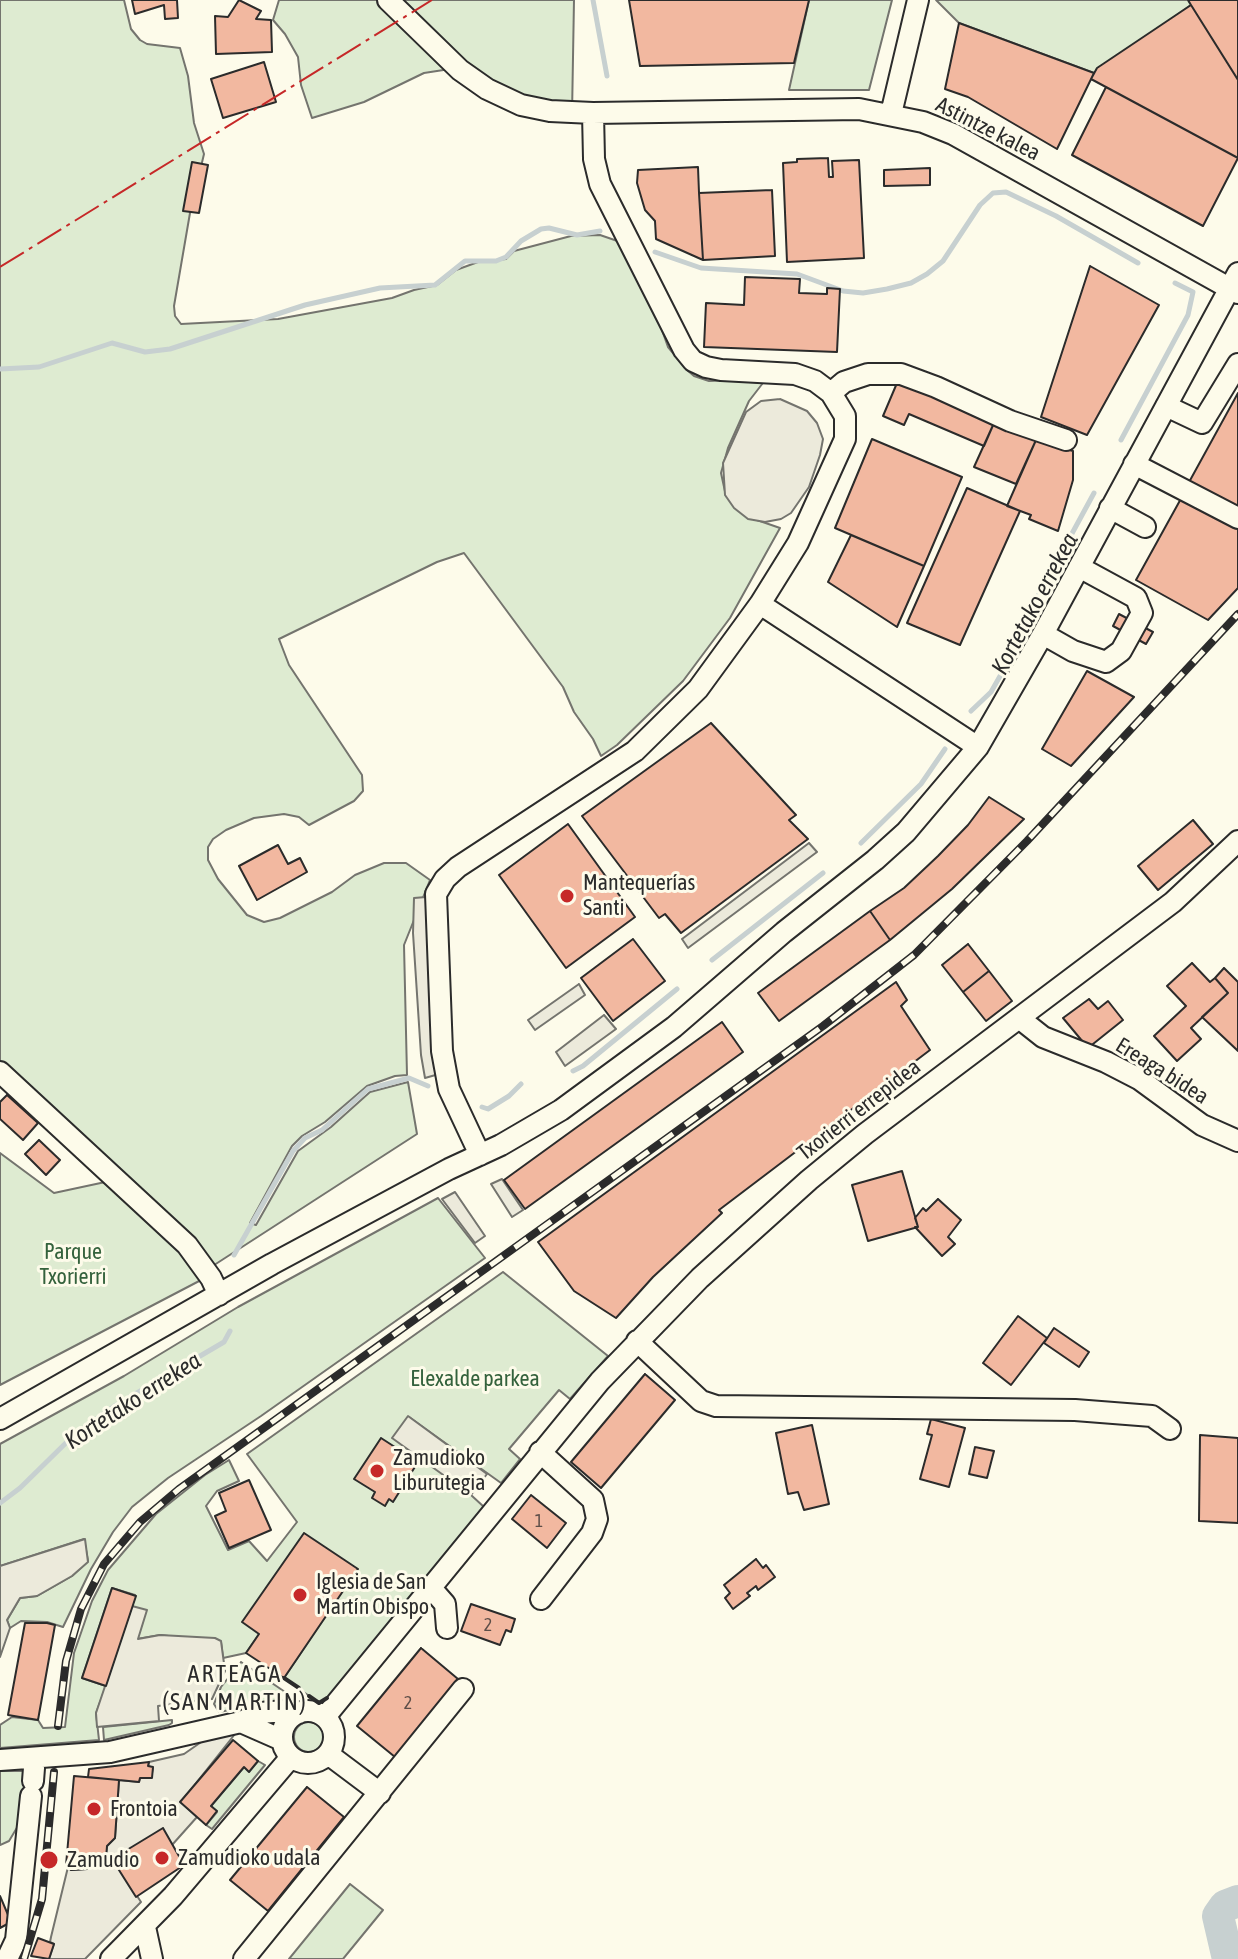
<!DOCTYPE html>
<meta charset="utf-8">
<style>
body{margin:0}
canvas{display:block;background:#fdfbea}
</style>
<canvas width="1238" height="1959"></canvas>
<script>
const ctx = document.querySelector('canvas').getContext('2d');
ctx.lineJoin = 'round';
function fill(path, color) { ctx.fillStyle = color; ctx.fill(path, 'evenodd'); }
const poly = rows => new Path2D(rows.map(r => 'M' + r).join(''));
function strokePath(path, color, width, dash) { ctx.strokeStyle = color; ctx.lineWidth = width; ctx.lineCap = dash ? 'butt' : 'round'; ctx.setLineDash(dash || []); ctx.stroke(path); }
function write(font, color, halo, rows, align = 'center') {
  ctx.font = font + ' "Asap Condensed",sans-serif'; ctx.lineWidth = 6; ctx.setLineDash([]); ctx.textBaseline = 'middle'; ctx.strokeStyle = halo; ctx.fillStyle = color; for (const [text, x, y, turn = 0] of rows) {
    ctx.save(); ctx.translate(x, y); ctx.rotate((+turn || 0) * Math.PI / 180); ctx.textAlign = isNaN(turn) ? turn : align; if (halo) ctx.strokeText(text, 0, 0); ctx.fillText(text, 0, 0); ctx.restore();
  }
}
const green = poly([
 [0,0,124,0,131,29,140,40,147,44,180,48,188,76,194,123,204,154,190,213,174,306,175,316,181,324,278,319,392,298,414,290,437,285,456,270,478,262,506,259,514,251,571,236,600,235,632,246,668,347,687,370,694,376,709,381,766,379,749,401,728,448,721,473,726,496,754,519,780,528,730,618,683,681,617,745,601,756,593,739,574,712,563,687,464,553,437,562,279,639,289,665,362,775,363,791,354,801,309,825,299,817,284,814,254,818,226,830,213,839,208,847,208,860,218,879,247,915,264,922,280,918,332,892,355,875,384,863,406,863,430,880,404,945,407,1075,395,1076,367,1086,325,1122,302,1136,292,1146,250,1223,256,1225,298,1151,331,1127,370,1092,408,1082,417,1134,208,1269,0,1063,0,0],
 [279,0,574,0,572,115,581,120,572,122,553,116,450,69,424,73,364,102,312,118,301,85,298,57,285,34,273,20,279,0],
 [809,0,892,0,869,90,789,90,809,0],
 [936,0,1188,0,1191,5,1094,73,959,23,936,0],
 [0,1153,54,1193,110,1181,190,1257,203,1279,0,1385,0,1153],
 [438,1198,485,1258,261,1416,168,1478,132,1507,113,1532,91,1569,63,1627,47,1622,21,1621,10,1628,7,1620,20,1598,37,1596,72,1576,88,1561,84,1539,0,1566,0,1444,124,1376,238,1307,438,1198],
 [503,1272,608,1356,570,1399,559,1390,509,1449,520,1459,501,1483,409,1417,471,1495,484,1507,329,1697,319,1703,284,1678,357,1569,259,1634,246,1653,223,1658,221,1642,160,1635,137,1639,132,1606,135,1595,112,1588,82,1678,106,1686,96,1713,99,1740,0,1748,0,1725,12,1717,38,1720,43,1728,65,1727,74,1653,92,1601,108,1570,156,1514,205,1475,229,1460,239,1481,217,1491,206,1506,228,1550,249,1541,267,1561,297,1522,247,1454,503,1272],
 [241,1662,288,1694,289,1699,219,1712,214,1704,221,1687,241,1662],
 [172,1720,172,1723,169,1725,104,1740,103,1727,172,1720],
 '294 1737a15 15 0 1 1 30 0a15 15 0 1 1-30 0Z',
 [258,1761,265,1765,212,1829,206,1825,217,1812,211,1806,244,1767,249,1771,258,1761],
 [0,1771,27,1771,21,1821,9,1841,0,1845,0,1771],
 [350,1884,383,1910,343,1959,289,1959,350,1884]
]);
const parking = poly([
 [780,399,807,411,817,423,823,439,820,455,809,487,791,513,781,519,765,522,748,519,734,508,725,495,723,463,746,412,761,401,780,399],
 [809,843,817,852,688,948,682,939,809,843],
 [426,897,439,1074,425,1078,421,1055,413,933,414,898,426,897],
 [579,984,585,995,535,1030,528,1020,579,984],
 [604,1015,616,1029,565,1066,556,1052,604,1015],
 [502,1179,523,1210,512,1217,491,1184,502,1179],
 [455,1192,485,1236,475,1243,442,1199,455,1192],
 [408,1416,487,1474,471,1495,392,1438,408,1416],
 [85,1539,88,1562,72,1576,37,1596,20,1598,7,1620,10,1628,0,1657,0,1566,85,1539],
 [132,1606,147,1610,138,1639,160,1635,215,1638,221,1641,225,1671,212,1699,158,1706,159,1721,97,1727,96,1713,132,1606],
 [235,1734,181,1802,197,1817,172,1845,113,1859,141,1902,85,1959,49,1959,54,1944,50,1942,51,1937,68,1867,71,1870,87,1869,90,1859,105,1859,107,1846,115,1838,119,1780,139,1782,140,1778,151,1778,153,1768,148,1766,149,1762,184,1754,207,1738,235,1734]
]);
const stream = poly([
 [593,0,607,76],
 [655,252,701,268,797,274,843,291,863,293,887,289,911,283,927,274,943,261,980,205,993,193,1006,192,1056,216,1138,263],
 [0,369,39,367,112,343,145,352,170,349,305,305,380,288,435,285,465,261,496,261,506,257,521,241,541,229,549,228,577,235,600,231],
 [1121,440,1188,315,1193,292,1175,283],
 [971,711,991,692,1008,662,1025,620,1094,493],
 [861,843,921,784,945,749],
 [712,960,823,873],
 [573,1071,583,1066,677,989],
 [482,1107,488,1109,509,1096,521,1084],
 [234,1255,293,1151,305,1138,322,1130,368,1089,409,1078,428,1086],
 [0,1503,20,1488,75,1434,113,1407,224,1342,230,1331]
]);
const river = poly([
 [1228,1959,1218,1916,1225,1906,1238,1901]
]);
const building = poly([
 [132,0,177,0,178,18,165,19,164,5,135,14,132,0],
 [239,0,261,11,256,19,271,20,272,52,216,54,215,16,228,17,239,0],
 [629,0,809,0,794,63,640,66,629,0],
 [1188,0,1238,0,1238,80,1191,5,1188,0],
 [1191,5,1238,80,1238,158,1091,79,1097,68,1191,5],
 [959,23,1094,73,1057,149,968,97,945,89,959,23],
 [264,62,276,102,223,118,211,79,264,62],
 [1106,87,1238,158,1203,226,1072,155,1106,87],
 [828,158,829,177,833,177,832,161,859,160,864,258,787,262,783,163,797,162,797,159,828,158],
 [192,162,208,165,199,213,183,211,192,162],
 [698,167,699,193,703,260,656,239,655,221,645,210,637,183,638,170,698,167],
 [930,168,930,185,884,186,884,170,930,168],
 [772,190,775,256,703,260,699,193,772,190],
 [1090,266,1159,305,1087,435,1041,417,1090,266],
 [745,277,800,279,799,293,827,294,827,288,840,289,837,352,704,347,706,303,744,305,745,277],
 [897,383,917,389,994,423,984,446,909,414,904,425,883,416,897,383],
 [1238,393,1238,513,1188,484,1238,393],
 [994,423,1036,440,1016,484,974,467,994,423],
 [872,439,962,477,924,566,835,528,872,439],
 [1036,440,1073,451,1073,480,1058,531,1029,519,1031,515,1007,506,1036,440],
 [967,488,1020,511,960,645,907,623,967,488],
 [1183,495,1238,526,1238,588,1208,620,1136,580,1183,495],
 [851,535,924,566,897,627,828,582,851,535],
 [1119,614,1153,632,1146,644,1113,626,1119,614],
 [1087,671,1134,697,1071,766,1042,749,1087,671],
 [711,723,796,815,789,820,808,839,681,933,665,914,659,918,582,816,711,723],
 [989,797,1024,819,952,889,890,940,870,911,904,888,938,856,968,825,989,797],
 [1193,820,1213,844,1158,890,1138,866,1193,820],
 [568,824,635,917,566,968,499,875,568,824],
 [278,845,288,864,300,858,307,872,257,900,239,866,278,845],
 [870,911,890,940,779,1021,758,993,870,911],
 [633,939,665,981,613,1021,581,978,633,939],
 [968,944,989,971,963,992,942,965,968,944],
 [1192,963,1210,982,1215,978,1228,993,1191,1028,1201,1039,1177,1061,1154,1036,1186,1006,1167,986,1192,963],
 [1224,968,1238,982,1238,1051,1202,1017,1228,993,1215,978,1224,968],
 [989,971,1012,1001,986,1021,963,992,989,971],
 [896,982,907,1000,901,1006,930,1050,719,1210,722,1213,653,1277,616,1318,574,1291,538,1242,896,982],
 [1089,999,1098,1009,1108,1001,1123,1020,1088,1048,1063,1018,1089,999],
 [722,1022,743,1052,525,1209,504,1180,722,1022],
 [7,1095,38,1123,23,1140,0,1119,0,1102,7,1095],
 [39,1140,60,1160,46,1175,25,1154,39,1140],
 [902,1171,918,1227,868,1241,852,1185,902,1171],
 [938,1199,961,1220,948,1237,955,1244,942,1256,915,1227,918,1227,915,1218,923,1208,926,1211,938,1199],
 [1018,1316,1047,1338,1011,1385,983,1363,1018,1316],
 [1054,1328,1089,1352,1079,1367,1044,1343,1054,1328],
 [645,1374,675,1400,601,1488,571,1462,645,1374],
 [931,1419,965,1428,949,1487,920,1479,932,1435,927,1434,931,1419],
 [812,1425,829,1504,804,1510,798,1492,788,1494,776,1433,812,1425],
 [1200,1435,1238,1438,1238,1523,1199,1521,1200,1435],
 [381,1438,418,1462,393,1502,389,1499,385,1506,372,1498,375,1492,354,1479,381,1438],
 [975,1447,994,1451,987,1478,969,1474,975,1447],
 [249,1480,271,1530,229,1548,215,1516,226,1511,219,1493,249,1480],
 [531,1495,566,1523,547,1548,512,1519,531,1495],
 [304,1533,358,1569,284,1678,246,1653,259,1634,242,1622,304,1533],
 [756,1559,763,1568,766,1565,775,1577,758,1590,756,1586,747,1593,750,1596,733,1609,725,1598,730,1593,724,1585,756,1559],
 [112,1588,136,1596,106,1686,82,1678,112,1588],
 [471,1604,515,1619,511,1632,506,1630,500,1645,461,1631,471,1604],
 [25,1623,47,1623,55,1625,38,1720,8,1715,25,1623],
 [421,1648,458,1679,395,1757,357,1726,421,1648],
 [233,1740,258,1761,249,1772,244,1767,211,1806,217,1811,206,1825,180,1802,233,1740],
 [149,1762,148,1766,153,1767,152,1778,140,1778,139,1782,88,1777,89,1769,149,1762],
 [74,1776,119,1780,115,1838,107,1846,106,1859,90,1859,87,1869,71,1870,66,1865,74,1776],
 [307,1787,344,1817,268,1911,230,1880,307,1787],
 [163,1828,184,1865,136,1897,112,1859,163,1828],
 [0,1896,11,1922,0,1928,0,1896],
 [38,1938,54,1944,49,1959,31,1956,38,1938]
]);
const minor = poly([
 [388,0,460,70,487,89,521,105,550,111,593,113,859,109,923,122,953,134,1238,293],
 [891,114,918,0],
 [831,393,844,382,868,374,901,374,936,387,1010,421,1066,440],
 [1166,406,1202,423,1238,364],
 [1134,464,1238,518],
 [1110,508,1145,527],
 [760,604,978,747],
 [1043,634,1073,651,1106,662,1121,651,1142,613,1136,598,1079,567],
 [1019,1018,1043,1037,1106,1062,1139,1079,1202,1125,1238,1141],
 [0,1072,187,1245,211,1278,219,1295],
 [480,1155,449,1089,442,1051,436,894,445,879,458,867,635,751,698,689,760,604,798,543,845,439,845,416,831,393,815,381,795,374,721,370,706,367,693,361,684,350,600,184,594,159,593,113],
 [637,1341,701,1401,716,1406,1075,1410,1152,1416,1170,1429],
 [0,1419,272,1264,449,1169,501,1145,561,1110,674,1027,784,932,875,860,906,832,978,747,1043,634,1238,273],
 [540,1452,593,1500,597,1519,592,1533,541,1599],
 [431,1588,445,1604,447,1628],
 '282 1737a26 26 0 1 1 52 0a26 26 0 1 1-52 0Z',
 [325,1717,600,1381,700,1278,809,1180,865,1134,1173,902,1238,841],
 [241,1722,282,1740],
 [328,1754,380,1793],
 [0,1760,110,1752,241,1722,260,1713,285,1711,299,1713],
 [33,1781,34,1768],
 [145,1927,152,1959],
 [7,1959,16,1940,31,1796],
 [111,1959,173,1896,291,1757],
 [244,1959,463,1689]
]);
const rail = poly([
 [58,1726,66,1661,81,1609,104,1564,140,1522,179,1489,823,1026,914,955,1027,841,1238,614],
 [24,1959,42,1899,54,1772]
]);
const wall = poly([
 [284,1678,299,1688],
 [309,1696,319,1703,327,1698]
]);
const power = poly([
 [0,267,432,0]
]);
const markers = [
 [567,896,8,"#c62828"],
 [377,1471,8,"#c62828"],
 [300,1595,8,"#c62828"],
 [94,1809,8,"#c62828"],
 [162,1858,8,"#c62828"],
 [49,1860,10,"#c62828"]
];
const numberNames = [
 ["1",539,1521],
 ["2",488,1625],
 ["2",408,1703]
];
const streetNames = [
 ["Astintze kalea",988,129,27],
 ["Ereaga bidea",1162,1071,32],
 ["Txorierri errepidea",859,1110,-38]
];
const poiNames = [
 ["Mantequerías",583,883],
 ["Santi",583,908],
 ["Zamudioko",393,1458],
 ["Liburutegia",393,1483],
 ["Iglesia de San",316,1582],
 ["Martín Obispo",316,1607],
 ["Frontoia",110,1809],
 ["Zamudioko udala",178,1858],
 ["Zamudio",67,1860]
];
const parkNames = [
 ["Parque",73,1252],
 ["Txorierri",73,1277],
 ["Elexalde parkea",475,1379]
];
const waterNames = [
 ["Kortetako errekea",1035,604,-62],
 ["Kortetako errekea",133,1401,-33]
];
const neighbourhoodNames = [
 ["ARTEAGA",235,1674],
 ["(SAN MARTIN)",235,1702]
];
fill(green, '#deebd1');
strokePath(green, '#74746e', 2);
fill(parking, '#eceadb');
strokePath(parking, '#74746e', 2);
strokePath(stream, '#c7d0d0', 5);
strokePath(river, '#c7d0d0', 32);
fill(building, '#f2b8a0');
strokePath(building, '#2b2b2b', 2);
strokePath(minor, '#2b2b2b', 24);
strokePath(minor, '#fdfbea', 20);
strokePath(rail, '#2b2b2b', 8);
strokePath(rail, '#fdfbea', 5, [15]);
strokePath(wall, '#2b2b2b', 4);
strokePath(power, '#c62828', 2, [28, 6, 4, 6]);
for (const [x, y, r, color] of markers) { const dot = new Path2D(); dot.arc(x, y, r, 0, 2 * Math.PI); ctx.fillStyle = color; ctx.fill(dot); strokePath(dot, '#fdfbea', 3); }
write('18px', '#5d4e48', null, numberNames);
write('22px', '#2b2b2b', '#fdfbea', streetNames);
write('22px', '#2b2b2b', '#fdfbea', poiNames, 'left');
write('22px', '#34623c', '#fdfbea', parkNames);
write('italic 24px', '#2b2b2b', '#fdfbea', waterNames);
ctx.letterSpacing = '2px';
write('24px', '#2b2b2b', '#fdfbea', neighbourhoodNames);
ctx.letterSpacing = '0px';
</script>
